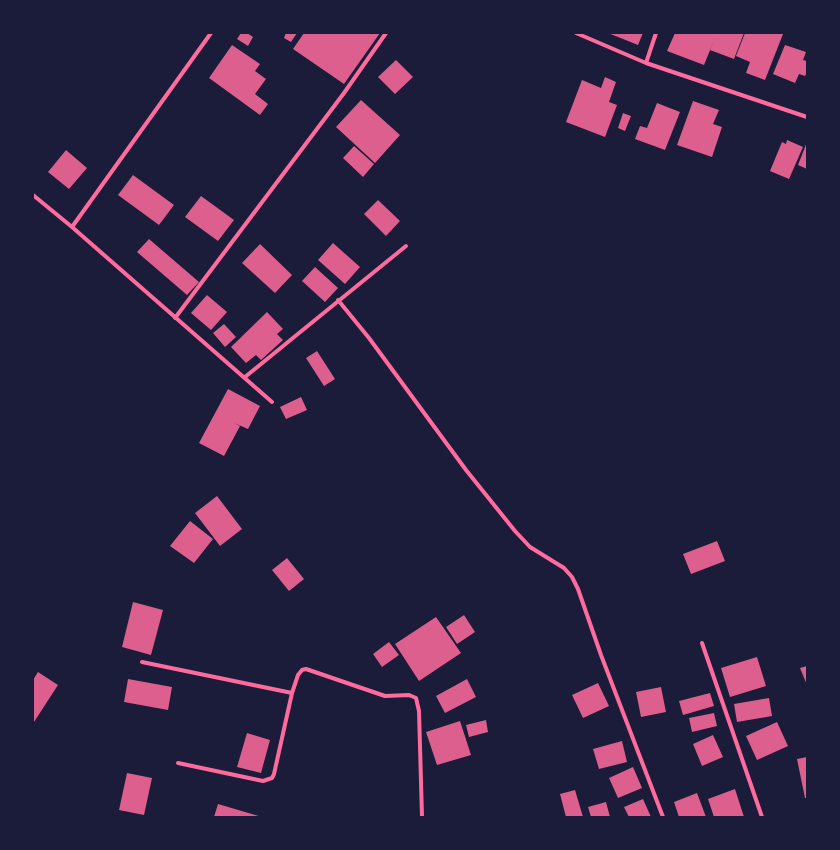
<!DOCTYPE html>
<style>
body{margin:0}
#map{position:relative;width:840px;height:850px;overflow:hidden;background:#1b1b3a;font-family:Manrope,sans-serif}
canvas{display:block}
.frame{position:absolute;inset:0;border:34px solid #1b1b3a;pointer-events:none}
</style>
<div id="map">
<canvas width="840" height="850"></canvas>
<div class="frame"></div>
</div>
<script>
const ctx = document.querySelector('canvas').getContext('2d');
ctx.lineJoin = 'round';
function fill(path, color) { ctx.fillStyle = color; ctx.fill(path, 'evenodd'); }
const poly = rows => new Path2D(rows.map(r => 'M' + r).join(''));
function strokePath(path, color, width, dash) { ctx.strokeStyle = color; ctx.lineWidth = width; ctx.lineCap = dash ? 'butt' : 'round'; ctx.setLineDash(dash || []); ctx.stroke(path); }
const building = poly([
 [241,33,247,33,253,37,248,46,237,39],
 [286,33,297,33,291,42,284,38],
 [304,33,380,33,344,84,293,49],
 [608,33,643,33,638,45],
 [675,33,717,33,704,65,667,51],
 [717,33,744,33,734,59,710,50],
 [745,33,783,34,765,80,746,73,750,62,736,56],
 [232,45,260,64,255,71,266,79,255,94,268,104,260,115,209,78],
 [785,45,806,52,803,60,807,61,807,72,805,76,799,74,795,83,773,74],
 [396,60,413,77,395,94,378,77],
 [605,77,616,82,609,102,617,105,605,137,566,122,582,80,601,88],
 [361,100,400,135,375,163,336,127],
 [693,101,719,110,713,124,722,127,712,157,677,145],
 [657,103,680,112,665,150,635,139,640,126,647,128],
 [623,113,631,116,625,131,618,128],
 [787,140,803,147,789,179,770,171,782,142,786,144],
 [807,142,807,169,798,165],
 [354,146,374,164,363,177,343,158],
 [66,150,87,168,69,189,48,172],
 [133,175,174,205,159,225,118,195],
 [201,196,234,220,218,241,185,217],
 [378,200,400,221,386,236,364,214],
 [149,239,199,282,187,295,137,252],
 [333,243,360,267,345,284,318,260],
 [260,244,292,275,275,293,242,263],
 [315,267,338,288,325,302,302,281],
 [207,295,227,312,211,330,191,313],
 [267,312,283,329,277,334,283,340,261,360,256,355,246,363,231,347],
 [224,324,236,337,225,347,213,333],
 [317,351,335,379,324,386,306,358],
 [228,389,260,406,248,429,234,423,240,426,224,456,199,443],
 [301,397,307,410,286,419,280,407],
 [217,496,242,529,220,546,195,513],
 [190,521,213,539,194,563,170,546],
 [717,541,725,561,691,574,683,554],
 [287,558,304,579,289,591,272,570],
 [133,602,163,610,151,655,122,647],
 [464,615,475,632,457,644,446,627],
 [436,617,461,653,419,681,395,644],
 [389,642,399,655,382,667,373,654],
 [757,657,766,686,730,697,721,668],
 [807,666,807,685,800,668],
 [38,672,58,685,34,722,33,721,33,680],
 [128,679,172,687,168,710,124,702],
 [467,679,476,697,445,713,436,696],
 [598,683,609,706,583,718,572,695],
 [661,687,666,712,641,717,636,692],
 [710,693,714,706,683,715,679,701],
 [769,698,772,716,737,722,734,704],
 [714,713,717,726,692,732,689,718],
 [486,720,488,732,469,737,466,725],
 [460,721,471,755,437,765,426,732],
 [777,722,788,746,757,760,746,736],
 [247,733,270,740,261,773,237,767],
 [713,735,723,757,702,766,693,744],
 [622,741,627,762,599,769,593,749],
 [807,757,807,798,805,798,797,759],
 [633,767,642,788,618,798,609,778],
 [127,773,152,778,144,815,119,810],
 [735,789,744,817,714,817,708,799],
 [575,790,583,817,566,817,560,794],
 [697,793,706,817,679,817,674,802],
 [643,799,651,817,629,817,624,807],
 [606,802,610,817,591,817,588,807],
 [218,804,262,817,214,817]
]);
const minor = poly([
 [576,33,646,63,807,117],
 [646,63,656,33],
 [33,195,72,227,272,402],
 [72,227,211,33],
 [338,300,369,338,466,470,515,531,530,547,564,568,572,577,578,589,601,655,663,817],
 [175,318,344,93,386,33],
 [245,377,406,246],
 [702,643,762,817],
 [142,662,292,693],
 [178,763,263,781,272,778,274,774,292,693,298,675,302,670,306,669,385,696,409,695,416,698,419,711,422,817]
]);
fill(building, '#dd5f8e');
strokePath(minor, '#ff6b9d', 4);
</script>
